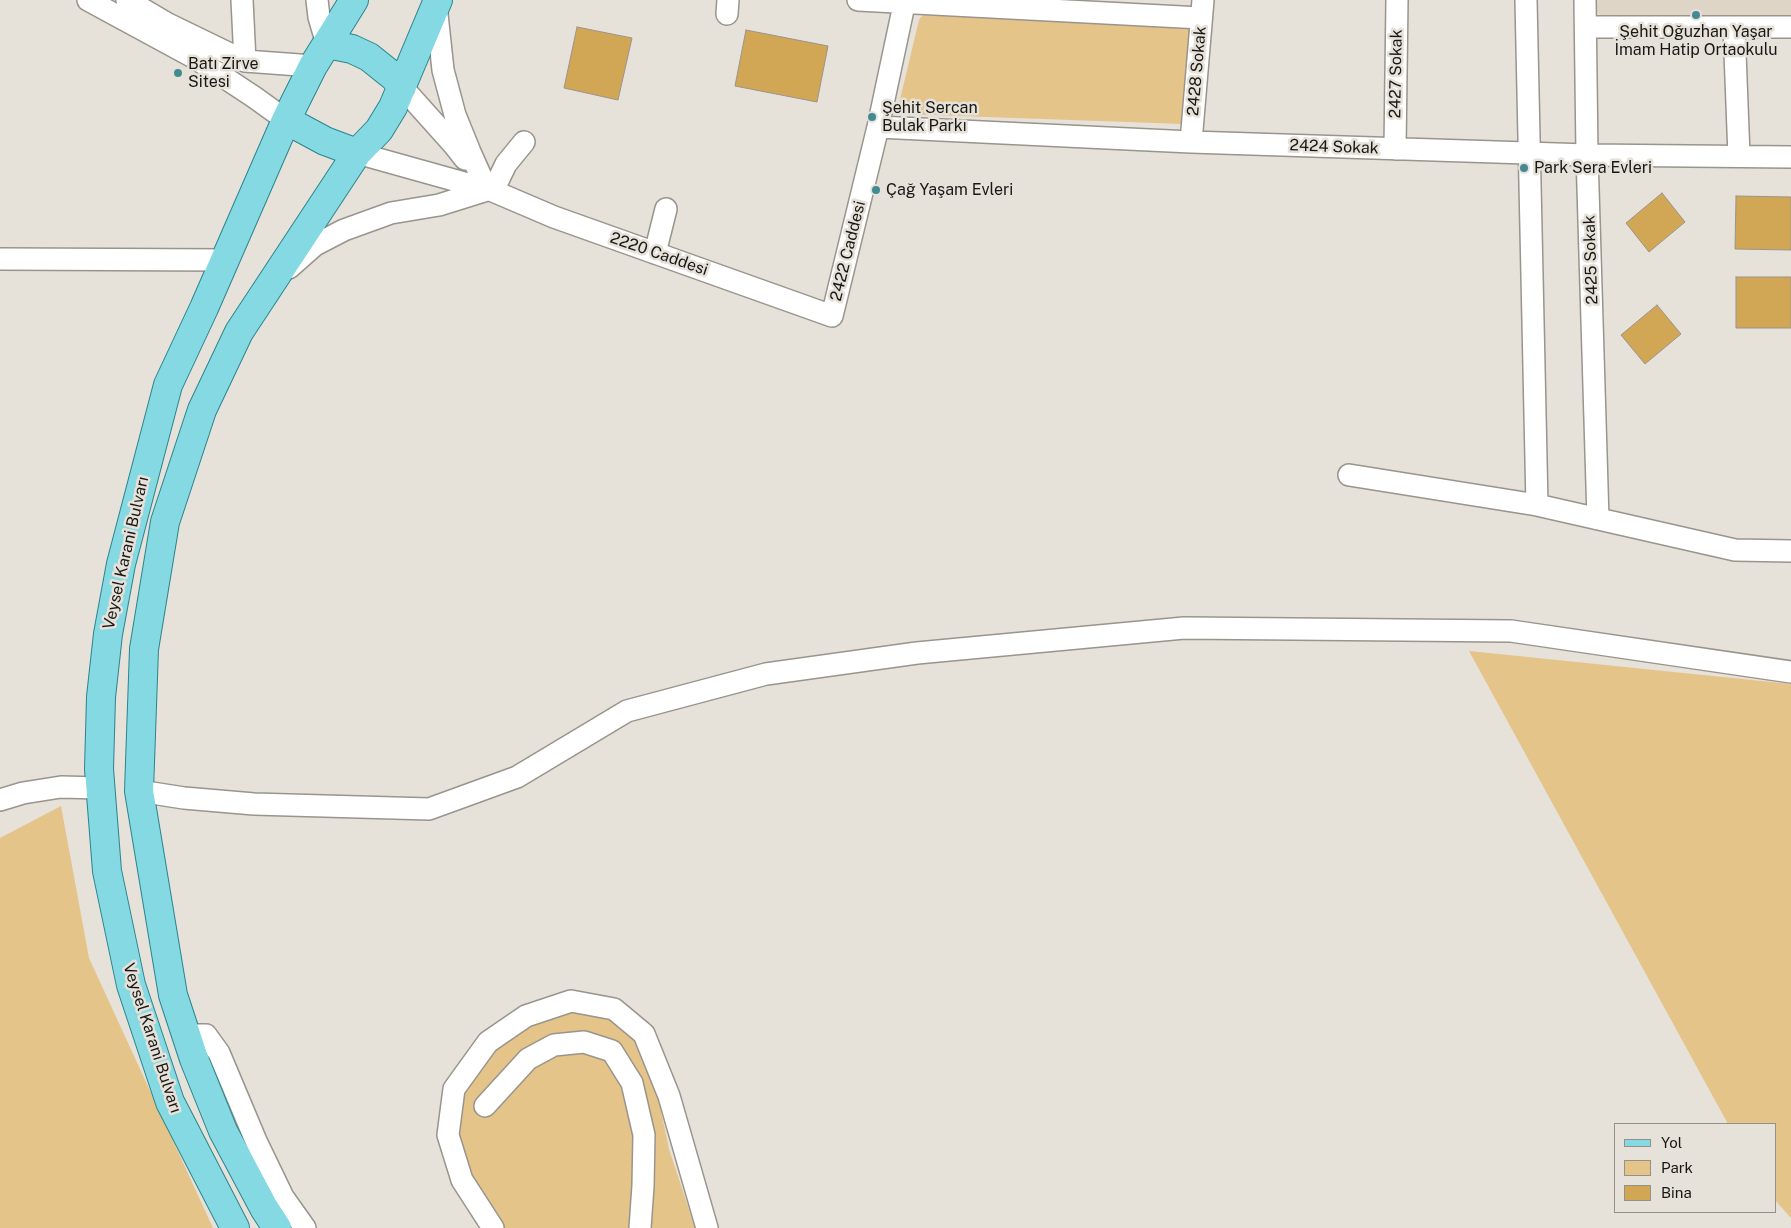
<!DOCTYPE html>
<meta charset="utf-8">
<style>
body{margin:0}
#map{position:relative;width:1791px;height:1228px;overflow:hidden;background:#e6e1d9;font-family:"Public Sans",sans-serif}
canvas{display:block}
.legend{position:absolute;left:1614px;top:1123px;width:162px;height:90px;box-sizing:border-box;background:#e6e1d9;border:1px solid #94908a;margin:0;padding:6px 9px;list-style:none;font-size:15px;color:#181714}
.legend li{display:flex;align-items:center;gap:10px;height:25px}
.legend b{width:25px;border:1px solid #94908a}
</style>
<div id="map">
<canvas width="1791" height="1228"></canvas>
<ul class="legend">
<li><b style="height:6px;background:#85d9e2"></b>Yol</li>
<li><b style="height:14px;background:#e5c489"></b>Park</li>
<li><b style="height:14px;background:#d1a654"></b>Bina</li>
</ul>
</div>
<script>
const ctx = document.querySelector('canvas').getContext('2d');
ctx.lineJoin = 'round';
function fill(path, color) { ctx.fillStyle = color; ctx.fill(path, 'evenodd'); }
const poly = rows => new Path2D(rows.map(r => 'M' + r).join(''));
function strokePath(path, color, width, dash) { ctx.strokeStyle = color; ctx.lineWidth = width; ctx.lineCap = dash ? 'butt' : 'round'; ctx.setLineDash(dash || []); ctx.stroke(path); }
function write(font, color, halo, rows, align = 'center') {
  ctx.font = font + ' "Public Sans",sans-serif'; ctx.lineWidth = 5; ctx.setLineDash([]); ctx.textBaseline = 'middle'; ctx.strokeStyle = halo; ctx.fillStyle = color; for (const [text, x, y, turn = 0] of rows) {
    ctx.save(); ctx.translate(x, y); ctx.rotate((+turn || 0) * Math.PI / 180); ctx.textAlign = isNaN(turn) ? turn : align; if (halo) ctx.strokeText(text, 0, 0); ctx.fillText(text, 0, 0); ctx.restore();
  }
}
const built = poly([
 [1595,0,1791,0,1791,20,1605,20,1595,10]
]);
const green = poly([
 [924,15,1191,27,1183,124,902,114,899,112,898,108,919,20,921,17],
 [1469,651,1791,684,1791,1218,1775,1200,1775,1124,1728,1124],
 [61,806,89,958,213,1228,0,1228,0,838],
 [563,1011,599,1011,635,1035,653,1073,669,1149,695,1228,502,1228,469,1177,456,1130,461,1090,492,1047,532,1020]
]);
const building = poly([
 [577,27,632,38,618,100,564,88,577,27],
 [746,30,828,46,817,102,735,86,746,30],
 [1662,193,1685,222,1649,252,1626,223,1662,193],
 [1736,196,1791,197,1791,250,1735,249,1736,196],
 [1736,277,1791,277,1791,328,1736,328,1736,277],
 [1657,305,1681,334,1645,364,1621,335,1657,305]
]);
const minor = poly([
 [88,0,195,58,254,97,286,120],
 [127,0,168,24,238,58,245,61,313,66],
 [242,0,245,61],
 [317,0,319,17,327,44],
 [858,0,1201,18],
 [1526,0,1537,505],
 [1585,0,1587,155,1598,519],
 [436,5,443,70,455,115,470,152,487,190],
 [727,14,728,0],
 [1586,27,1791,27],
 [1734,27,1739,156],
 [402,87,454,145,465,159],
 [878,127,1191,142,1587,155,1791,157],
 [1191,142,1203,0],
 [1395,149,1397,0],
 [357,153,493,191,554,217,832,316,878,127,905,0],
 [493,191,506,164,524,142],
 [655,253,666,209],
 [0,259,225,260],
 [289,268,315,245,344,230,391,213,439,205,487,190],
 [1349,475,1537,505,1735,550,1791,551],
 [139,791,184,798,254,804,429,809,517,777,627,711,766,674,917,653,1184,628,1511,631,1791,672],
 [0,800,23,793,61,787,100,788],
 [186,1035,206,1035,219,1053,256,1141,283,1197,305,1228],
 [485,1106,528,1059,554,1045,584,1042,612,1051,632,1083,644,1135,643,1186,640,1228],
 [493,1228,462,1180,448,1135,454,1089,488,1042,526,1016,571,1001,614,1009,644,1034,669,1096,707,1228]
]);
const major = poly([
 [327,44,352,49,369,57,394,77,402,87],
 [286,120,325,141,357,153],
 [235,1228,170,1102,131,985,107,871,99,769,101,697,108,634,121,564,168,385,204,308,286,120,313,66,354,0],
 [277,1228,264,1208,223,1131,194,1059,173,995,139,791,144,649,165,522,202,410,239,332,357,153,379,130,393,107,438,0]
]);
const markers = [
 [1696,15,5,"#438a92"],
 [178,73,5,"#438a92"],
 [872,117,5,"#438a92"],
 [1524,168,5,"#438a92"],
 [876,190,5,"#438a92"]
];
const poiNames = [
 ["Şehit Oğuzhan Yaşar",1696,32,"center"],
 ["İmam Hatip Ortaokulu",1696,50,"center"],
 ["Batı Zirve",188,64],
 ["Sitesi",188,82],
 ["Şehit Sercan",882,108],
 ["Bulak Parkı",882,126],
 ["Park Sera Evleri",1534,168],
 ["Çağ Yaşam Evleri",886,190]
];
const streetNames = [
 ["2428 Sokak",1197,71,-85],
 ["2427 Sokak",1396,74,-89],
 ["2424 Sokak",1334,147,2],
 ["2422 Caddesi",848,251,-76],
 ["2220 Caddesi",659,254,19],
 ["2425 Sokak",1591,260,-92],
 ["Veysel Karani Bulvarı",126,553,-77],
 ["Veysel Karani Bulvarı",152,1038,72]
];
fill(built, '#ded5c6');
fill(green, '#e5c489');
fill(building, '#d1a654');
strokePath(building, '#99958d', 1);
strokePath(minor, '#99948c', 24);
strokePath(major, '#2a858e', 30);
strokePath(minor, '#fff', 21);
strokePath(major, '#85d9e2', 28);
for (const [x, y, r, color] of markers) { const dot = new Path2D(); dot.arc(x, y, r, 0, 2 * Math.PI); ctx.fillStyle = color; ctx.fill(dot); strokePath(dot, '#e6e1d9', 2); }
write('16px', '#181714', '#e6e1d9', poiNames, 'left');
write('16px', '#181714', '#e6e1d9', streetNames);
</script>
